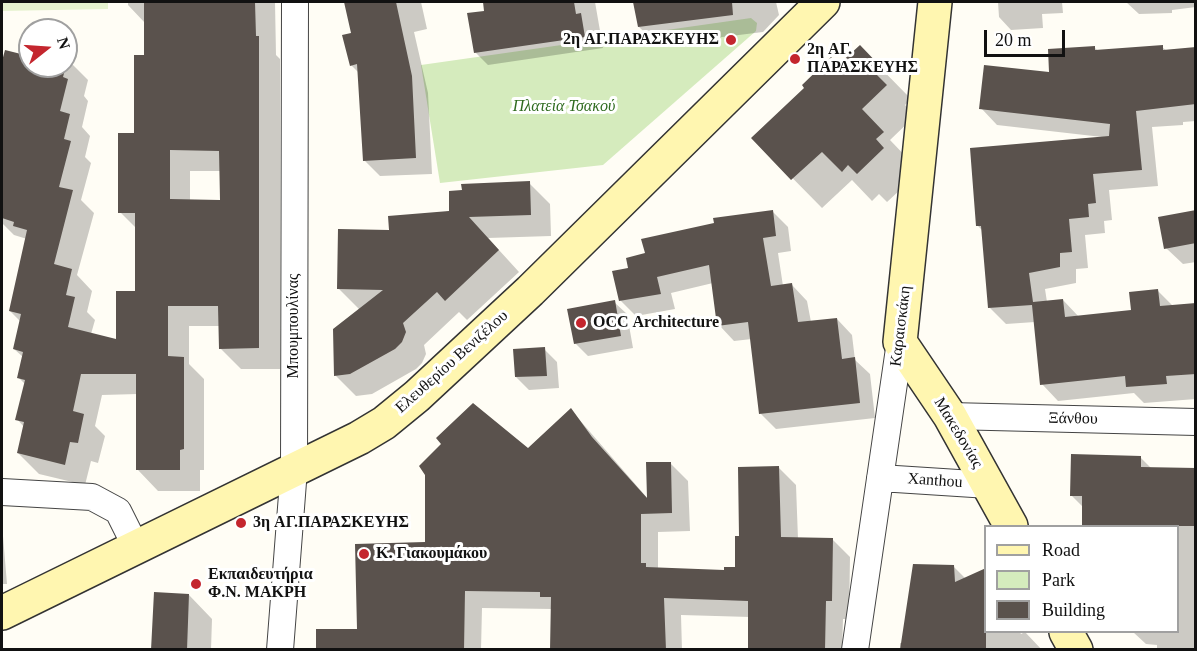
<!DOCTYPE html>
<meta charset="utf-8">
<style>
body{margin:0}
#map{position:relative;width:1197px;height:651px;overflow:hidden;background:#fffdf5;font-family:Georgia,serif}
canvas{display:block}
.frame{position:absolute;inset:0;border:3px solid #111;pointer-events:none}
.legend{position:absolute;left:984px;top:525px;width:195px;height:108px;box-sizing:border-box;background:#fff;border:2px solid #a0a0a0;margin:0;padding:8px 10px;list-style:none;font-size:18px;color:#111}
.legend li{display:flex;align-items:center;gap:12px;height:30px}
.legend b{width:30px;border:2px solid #a0a0a0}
.north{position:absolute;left:18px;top:18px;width:60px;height:60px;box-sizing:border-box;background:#fff;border:2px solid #a0a0a0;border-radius:50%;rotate:73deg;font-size:16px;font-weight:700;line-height:24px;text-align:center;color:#111}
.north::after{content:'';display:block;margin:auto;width:21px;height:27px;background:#c4262e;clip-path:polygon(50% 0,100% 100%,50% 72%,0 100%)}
.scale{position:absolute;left:984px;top:30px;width:81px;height:27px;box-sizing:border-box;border:3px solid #111;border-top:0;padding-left:8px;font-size:18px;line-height:21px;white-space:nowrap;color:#111;-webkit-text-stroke:4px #fff;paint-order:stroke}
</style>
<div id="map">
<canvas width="1197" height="651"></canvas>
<div class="frame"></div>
<ul class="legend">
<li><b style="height:8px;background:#fff6b0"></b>Road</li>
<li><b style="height:16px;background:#d5ebbd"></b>Park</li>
<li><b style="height:16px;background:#5a524d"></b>Building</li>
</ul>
<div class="north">N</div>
<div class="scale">20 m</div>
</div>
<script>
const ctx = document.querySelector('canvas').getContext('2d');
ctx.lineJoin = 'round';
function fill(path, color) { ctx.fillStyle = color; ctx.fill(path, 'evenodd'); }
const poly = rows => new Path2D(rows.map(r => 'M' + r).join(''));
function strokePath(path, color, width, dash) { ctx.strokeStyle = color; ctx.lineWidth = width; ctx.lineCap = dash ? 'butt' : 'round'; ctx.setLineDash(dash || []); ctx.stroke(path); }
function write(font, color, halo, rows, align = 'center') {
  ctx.font = font + ' Georgia,serif'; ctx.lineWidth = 6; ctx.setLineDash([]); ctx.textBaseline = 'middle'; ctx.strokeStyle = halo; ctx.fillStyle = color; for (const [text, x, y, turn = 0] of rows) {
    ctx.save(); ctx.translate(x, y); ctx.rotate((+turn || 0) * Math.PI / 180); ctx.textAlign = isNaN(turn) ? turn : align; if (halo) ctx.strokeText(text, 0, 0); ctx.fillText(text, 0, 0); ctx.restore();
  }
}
const green = poly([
 [751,18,757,23,756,31,603,165,440,183,421,65]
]);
const pitch = poly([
 [2,2,108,2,108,9,2,11]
]);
const shadow = poly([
 [128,2,275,2,276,55,280,59,280,369,241,369,220,348,220,326,189,326,189,364,204,379,204,470,200,470,200,491,158,491,138,470,138,394,102,395,95,426,105,436,98,463,91,461,85,485,39,474,18,453,24,427,17,419,25,384,18,377,23,357,14,349,21,322,10,311,27,239,14,235,2,223,2,142,4,132,2,130,2,67,6,52,30,58,30,66,66,66,66,58,88,80,84,96,88,101,82,127,90,136,85,157,91,163,81,200,94,213,77,275,92,291,87,312,95,320,91,334,118,341,137,293,137,229,120,212,135,135,146,57,145,23,128,5],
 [190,171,221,171,221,201,190,201],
 [347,2,421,2,427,29,414,32,428,93,432,174,380,176,364,160,359,73,351,65,353,35],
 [484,2,595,2,603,48,488,65,475,52,486,12],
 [635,2,776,2,779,15,763,32,658,45,639,27],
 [998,2,1062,2,1063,13,1042,14,1043,28,1011,30,999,17],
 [1126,2,1196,2,1196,7,1172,10,1172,13,1139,14],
 [860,47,911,99,905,105,915,116,890,140,912,163,913,178,887,202,879,194,872,201,852,180,822,208,753,138],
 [1094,47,1098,51,1162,47,1167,51,1196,49,1196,121,1183,122,1183,125,1152,127,1158,186,1109,190,1112,220,1104,221,1105,233,1085,235,1088,268,1076,269,1076,283,1045,289,1047,302,1063,300,1079,317,1133,312,1158,291,1173,306,1196,304,1196,399,1144,403,1134,393,1058,401,1042,384,1035,322,1006,324,989,307,983,231,978,226,1102,137,997,125,981,108,1051,73],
 [529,183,550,204,551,236,488,238,519,272,467,320,459,312,424,345,426,354,422,363,416,369,372,394,356,396,335,375,360,310,339,289,391,231],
 [772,211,788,227,791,251,778,253,783,286,792,285,807,301,811,322,837,319,852,335,855,360,870,374,875,418,776,429,761,414,752,339,734,341,719,325,713,283,671,293,675,309,636,316,621,301,630,269,646,254],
 [1196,212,1196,262,1183,264,1166,248],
 [614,302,627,314,633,348,588,356,575,343],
 [544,349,557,362,559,388,529,390,516,377],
 [571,410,649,500,670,463,688,481,690,531,658,532,658,569,726,571,736,569,740,538,778,467,796,485,798,539,832,539,850,557,849,619,843,619,842,650,741,650,750,649,750,617,681,615,682,650,552,650,552,609,482,608,481,650,317,650,358,631,427,544],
 [1140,457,1152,469,1196,470,1196,650,1157,650,1157,645,1146,644,1133,632,1178,632,1178,526,1083,526,1083,507,1072,496],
 [2,524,7,584,2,584],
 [953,566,966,579,986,632,1020,632,1021,634,1025,632,1042,650,900,650,900,643,903,643],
 [189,595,212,619,211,650,153,650]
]);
const building = poly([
 [144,2,255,2,256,36,259,36,259,348,219,349,218,306,168,306,168,356,184,357,184,449,180,450,180,470,136,470,136,374,81,374,73,411,84,414,78,443,70,442,65,465,17,453,24,422,15,420,25,380,17,378,23,352,13,349,21,314,9,311,27,230,13,226,14,222,2,218,2,61,5,50,29,56,30,53,30,66,66,66,63,77,68,79,60,111,70,114,64,139,71,141,59,187,73,190,54,264,72,269,66,295,75,297,68,327,116,339,116,291,135,291,135,213,118,213,118,133,134,133,134,55,144,55],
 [170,150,219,151,220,200,170,199],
 [344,2,396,2,412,76,416,158,363,161,357,64,350,66,342,35,351,33],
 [483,2,574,2,576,14,581,13,585,37,474,53,467,13,484,11],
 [633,2,732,2,733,15,638,27],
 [860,45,883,69,877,75,887,85,862,109,884,132,876,139,884,148,857,174,848,165,842,172,822,152,791,180,751,138,804,88,802,85,831,57,838,65],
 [1163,45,1163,50,1196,47,1196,104,1136,111,1142,170,1093,174,1096,203,1088,204,1089,217,1069,219,1072,252,1060,253,1060,267,1029,273,1033,302,1063,299,1065,317,1131,310,1129,292,1158,289,1160,306,1196,303,1196,374,1166,376,1167,384,1126,387,1125,376,1040,385,1032,305,988,308,981,226,976,226,970,148,1109,136,1110,124,979,109,984,65,1049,72,1048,49,1095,46,1095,50],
 [530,181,531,215,469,217,499,250,445,301,437,292,403,323,406,332,402,342,395,349,350,374,334,376,333,329,383,290,337,289,338,229,389,230,388,216,449,211,449,191,462,190,461,184],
 [773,210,776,236,763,238,771,286,792,283,798,322,837,318,842,359,855,357,860,403,759,414,748,322,717,326,709,265,657,277,661,294,619,301,612,271,628,268,626,258,645,253,641,239,714,223,713,218],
 [1196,210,1196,243,1164,249,1158,217],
 [615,300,621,336,574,344,567,309],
 [545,347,547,376,515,377,513,349],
 [473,403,528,448,571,408,592,437,647,498,646,462,671,462,672,513,641,514,641,563,646,563,646,567,724,570,724,567,735,567,735,536,739,536,738,467,779,466,781,537,833,538,832,601,826,601,825,650,748,650,748,601,664,598,666,650,550,650,551,597,540,597,540,592,465,591,464,650,316,650,316,629,357,629,355,544,425,542,425,475,419,466,441,444,436,438],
 [1071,454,1141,456,1141,467,1196,468,1196,526,1082,526,1082,496,1070,496],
 [913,564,954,565,955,582,986,568,986,650,900,650],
 [154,592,189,594,187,650,151,650]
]);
const street = poly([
 [950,416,1196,422],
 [880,478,989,485],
 [2,492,92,497,118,511,136,547],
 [280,650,294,469,295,2],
 [855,650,900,342]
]);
const secondary = poly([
 [935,2,900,342,950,416,1011,526],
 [2,613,359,438,384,423,417,396,530,291,823,2],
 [1066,632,1076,650]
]);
const markers = [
 [731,40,6,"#c4262e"],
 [795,59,6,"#c4262e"],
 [581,323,6,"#c4262e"],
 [241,523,6,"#c4262e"],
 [364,554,6,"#c4262e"],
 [196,584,6,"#c4262e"]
];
const poiNames = [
 ["2η ΑΓ.ΠΑΡΑΣΚΕΥΗΣ",719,40,"right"],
 ["2η ΑΓ.",807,50],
 ["ΠΑΡΑΣΚΕΥΗΣ",807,68],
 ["OCC Architecture",593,323],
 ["3η ΑΓ.ΠΑΡΑΣΚΕΥΗΣ",253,523],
 ["Κ. Γιακουμάκου",376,554],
 ["Εκπαιδευτήρια",208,575],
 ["Φ.Ν. ΜΑΚΡΗ",208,593]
];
const parkNames = [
 ["Πλατεία Τσακού",564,107]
];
const streetNames = [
 ["Μπουμπουλίνας",294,326,-90],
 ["Καραισκάκη",901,326,-83],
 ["Ελευθερίου Βενιζέλου",452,362,-42],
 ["Ξάνθου",1073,419,1],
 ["Μακεδονίας",958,433,59],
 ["Xanthou",935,481,4]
];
fill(green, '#d5ebbd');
fill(pitch, '#e6f2cf');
fill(shadow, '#0003');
fill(building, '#5a524d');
strokePath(street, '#444', 28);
strokePath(secondary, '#333', 36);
strokePath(street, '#fff', 26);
strokePath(secondary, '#fff6b0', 33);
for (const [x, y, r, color] of markers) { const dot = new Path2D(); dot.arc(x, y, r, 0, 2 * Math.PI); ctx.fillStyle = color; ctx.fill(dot); strokePath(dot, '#fff', 2); }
write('bold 16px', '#111', '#fff', poiNames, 'left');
write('italic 16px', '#2f6b1f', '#fff', parkNames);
write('16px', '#111', '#fff', streetNames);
</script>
